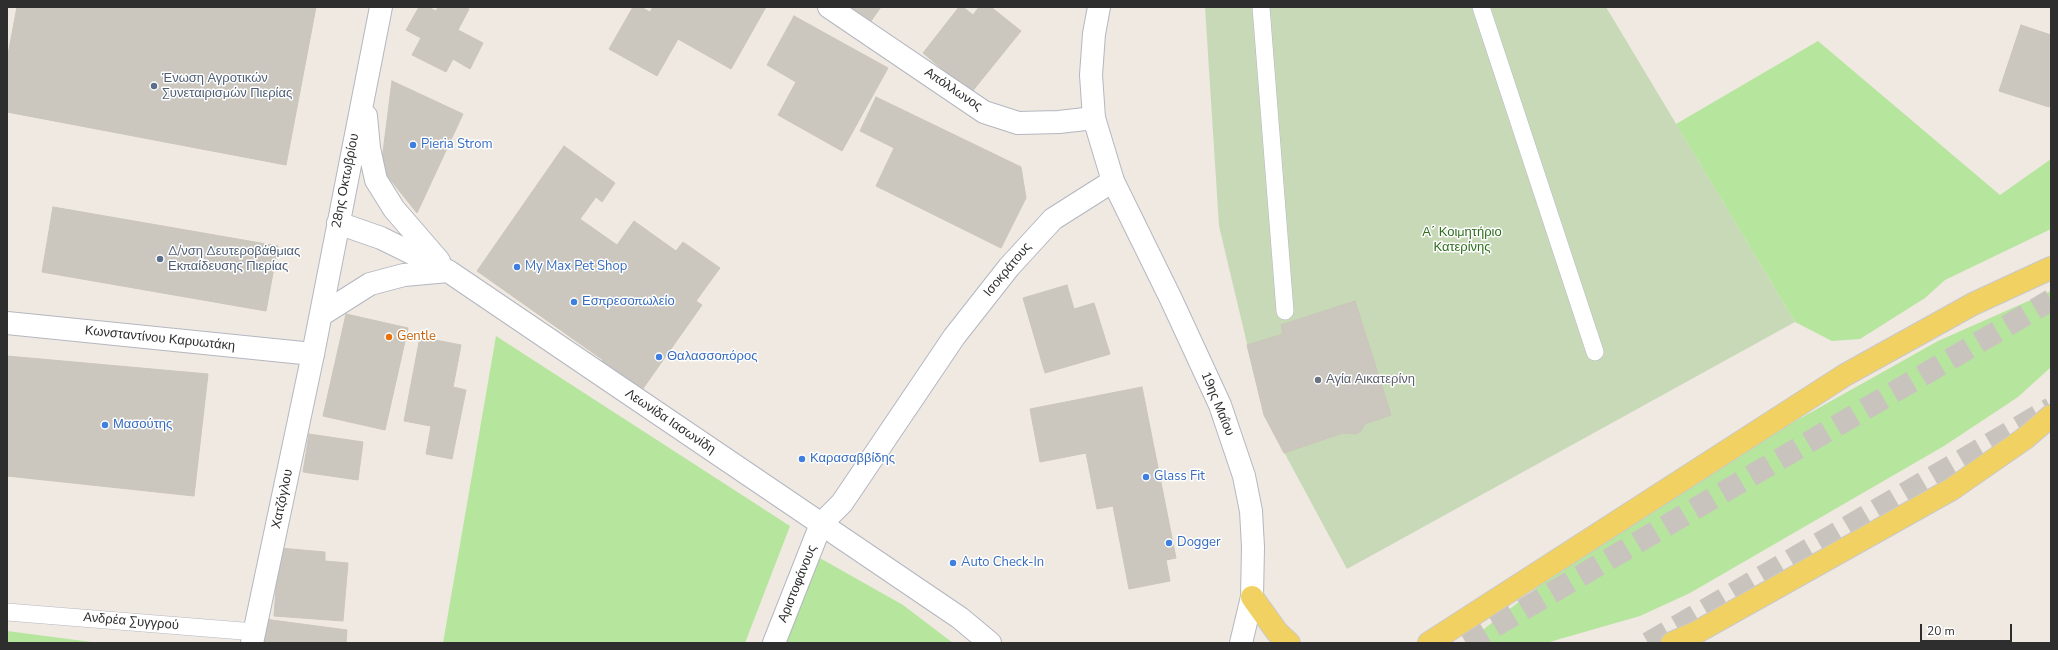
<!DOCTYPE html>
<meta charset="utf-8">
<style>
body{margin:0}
#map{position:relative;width:2058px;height:650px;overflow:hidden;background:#efe9e1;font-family:"Nunito Sans",sans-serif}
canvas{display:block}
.frame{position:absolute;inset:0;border:8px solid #2e2e2e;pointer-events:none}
.scale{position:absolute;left:1920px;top:624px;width:92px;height:18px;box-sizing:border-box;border:2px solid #2e2e2e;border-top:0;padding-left:5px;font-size:12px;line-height:14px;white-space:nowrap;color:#2e2e2e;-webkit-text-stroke:3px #fff;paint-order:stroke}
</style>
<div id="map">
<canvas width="2058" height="650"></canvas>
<div class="frame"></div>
<div class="scale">20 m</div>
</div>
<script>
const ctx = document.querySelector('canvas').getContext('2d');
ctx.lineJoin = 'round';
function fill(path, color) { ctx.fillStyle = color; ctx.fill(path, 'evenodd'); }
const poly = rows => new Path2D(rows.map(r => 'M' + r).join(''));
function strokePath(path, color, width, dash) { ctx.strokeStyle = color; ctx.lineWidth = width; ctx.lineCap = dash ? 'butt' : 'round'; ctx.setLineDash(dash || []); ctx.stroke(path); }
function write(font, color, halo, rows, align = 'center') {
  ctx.font = font + ' "Nunito Sans",sans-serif'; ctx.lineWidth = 3; ctx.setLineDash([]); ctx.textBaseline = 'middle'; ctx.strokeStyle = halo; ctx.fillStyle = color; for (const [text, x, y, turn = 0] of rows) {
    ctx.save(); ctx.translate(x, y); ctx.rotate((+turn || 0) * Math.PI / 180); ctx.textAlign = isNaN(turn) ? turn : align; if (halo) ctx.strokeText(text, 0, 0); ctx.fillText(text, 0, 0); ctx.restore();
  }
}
const green = poly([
 [1818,41,2000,195,2051,159,2051,229,1945,280,1925,298,1860,339,1832,341,1795,322,1676,124],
 [2051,291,2051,367,2018,397,1944,446,1690,593,1640,616,1546,643,1466,643,1552,576,1742,451,1938,341],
 [496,336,790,526,745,643,443,643],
 [818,557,903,605,953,643,782,643],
 [7,631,99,643,7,643]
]);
const cemetery = poly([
 [1205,7,1606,7,1795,322,1347,569,1264,415,1219,226]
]);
const building = poly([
 [17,7,316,7,286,165,7,112,7,60,17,7],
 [419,7,428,7,436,11,438,7,465,7,469,9,458,30,483,43,470,69,453,59,446,72,412,55,421,38,406,30,419,7],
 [633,7,641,7,650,12,653,7,766,7,731,69,678,39,657,76,609,49,633,7],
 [850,7,881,7,871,21,850,7],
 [959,7,963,7,973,15,979,7,991,7,1021,31,971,93,923,53,959,7],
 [794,16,888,68,842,151,778,115,796,82,767,65,794,16],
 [2021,25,2051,35,2051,102,2049,107,1999,91,2021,25],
 [392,81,463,114,417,213,381,168,392,81],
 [876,97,1021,167,1026,198,1001,248,876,186,894,148,860,131,876,97],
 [564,146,615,183,602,202,596,197,580,219,617,245,634,221,676,251,683,242,720,268,696,301,702,305,642,390,602,361,603,360,477,271,564,146],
 [53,207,278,246,266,311,42,272,53,207],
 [1067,285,1074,309,1094,303,1110,354,1045,373,1023,298,1067,285],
 [1355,301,1391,415,1365,424,1361,431,1356,434,1343,433,1284,453,1264,415,1247,345,1283,334,1281,325,1355,301],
 [346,314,408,328,385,430,323,416,346,314],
 [420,337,461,345,453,387,466,390,452,459,426,454,431,426,404,421,420,337],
 [7,356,208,374,194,496,7,476,7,356],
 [1142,387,1176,558,1166,560,1170,581,1129,589,1113,506,1097,509,1086,453,1040,462,1030,409,1142,387],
 [309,434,363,442,358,480,303,472,309,434],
 [279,548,325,552,325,561,348,563,343,621,274,616,279,548],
 [264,619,347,630,346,643,261,643,264,619]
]);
const motorwayTunnel = poly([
 [1466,643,2051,300],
 [1648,643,2051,408]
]);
const service = poly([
 [1261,7,1285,311],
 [1481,7,1595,352],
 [7,612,255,632]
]);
const pedestrian = poly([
 [821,524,842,503,954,337,1009,267,1053,219,1113,181]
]);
const minor = poly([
 [829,7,984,112,1018,123,1059,122,1094,118],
 [7,323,313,354],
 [774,643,821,524]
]);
const tertiary = poly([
 [1099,7,1094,34,1091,75,1094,118,1113,181,1171,299,1220,405,1244,476,1251,511,1253,547,1252,597,1241,643]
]);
const secondary = poly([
 [366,116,369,148,376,180,394,209,439,261],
 [338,223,381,238,448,271,960,618,990,643],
 [321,315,370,284,404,275,448,271],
 [252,643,313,354,381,7]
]);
const primary = poly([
 [1252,597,1277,632,1289,643],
 [1429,643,1845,375,1973,304,2051,268],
 [1672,643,1697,632,1952,489,2024,439,2051,416]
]);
const markers = [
 [154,86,4,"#5c6f8a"],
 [413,145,4,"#3f7fe0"],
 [160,259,4,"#5c6f8a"],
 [517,267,4,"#3f7fe0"],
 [574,302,4,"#3f7fe0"],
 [389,337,4,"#e8710a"],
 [659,357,4,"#3f7fe0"],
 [1318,380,4,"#6b7280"],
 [105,425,4,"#3f7fe0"],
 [802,459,4,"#3f7fe0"],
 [1146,477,4,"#3f7fe0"],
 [1169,543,4,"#3f7fe0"],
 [953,563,4,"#3f7fe0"]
];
const serviceNames = [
 ["Ένωση Αγροτικών",162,79],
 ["Συνεταιρισμών Πιερίας",162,94],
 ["Δ/νση Δευτεροβάθμιας",168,252],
 ["Εκπαίδευσης Πιερίας",168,267]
];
const streetNames = [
 ["Απόλλωνος",953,90,34],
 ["28ης Οκτωβρίου",346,181,-79],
 ["Ισοκράτους",1008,270,-50],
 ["Κωνσταντίνου Καρυωτάκη",160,339,6],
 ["19ης Μαΐου",1217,404,68],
 ["Λεωνίδα Ιασωνίδη",670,422,34],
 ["Χατζόγλου",283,499,-78],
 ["Αριστοφάνους",798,584,-68],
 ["Ανδρέα Συγγρού",131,622,5]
];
const shopNames = [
 ["Pieria Strom",421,145],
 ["My Max Pet Shop",525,267],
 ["Εσπρεσοπωλείο",582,302],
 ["Θαλασσοπόρος",667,357],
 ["Μασούτης",113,425],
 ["Καρασαββίδης",810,459],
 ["Glass Fit",1154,477],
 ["Dogger",1177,543],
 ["Auto Check-In",961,563]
];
const parkNames = [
 ["Α΄ Κοιμητήριο",1462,233],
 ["Κατερίνης",1462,248]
];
const foodNames = [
 ["Gentle",397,337]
];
const worshipNames = [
 ["Αγία Αικατερίνη",1326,380]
];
fill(green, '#b6e59e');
fill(cemetery, '#c8d9b8');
fill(building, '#cbc7bf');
strokePath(building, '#cbc5ba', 1);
strokePath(motorwayTunnel, '#c8c4bd', 22, [22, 11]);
strokePath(service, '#b4b7c1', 18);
strokePath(pedestrian, '#b4b7c1', 24);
strokePath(minor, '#b4b7c1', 24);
strokePath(tertiary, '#b4b7c1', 24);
strokePath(secondary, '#b4b7c1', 24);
strokePath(primary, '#c9c9c9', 24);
strokePath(service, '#fff', 17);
strokePath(pedestrian, '#fff', 22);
strokePath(minor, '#fff', 22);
strokePath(tertiary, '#fff', 22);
strokePath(secondary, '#fff', 22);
strokePath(primary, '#f2d163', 22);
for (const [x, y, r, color] of markers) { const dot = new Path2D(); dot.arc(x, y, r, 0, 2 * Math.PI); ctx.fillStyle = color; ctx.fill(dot); strokePath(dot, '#fff', 1.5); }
write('13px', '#4e5e75', '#fff', serviceNames, 'left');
write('13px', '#2e2e2e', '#fff', streetNames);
write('13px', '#366cbe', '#fff', shopNames, 'left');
write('13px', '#2c6e1b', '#fff', parkNames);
write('13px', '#c56008', '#fff', foodNames, 'left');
write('13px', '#5b616d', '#fff', worshipNames, 'left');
</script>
